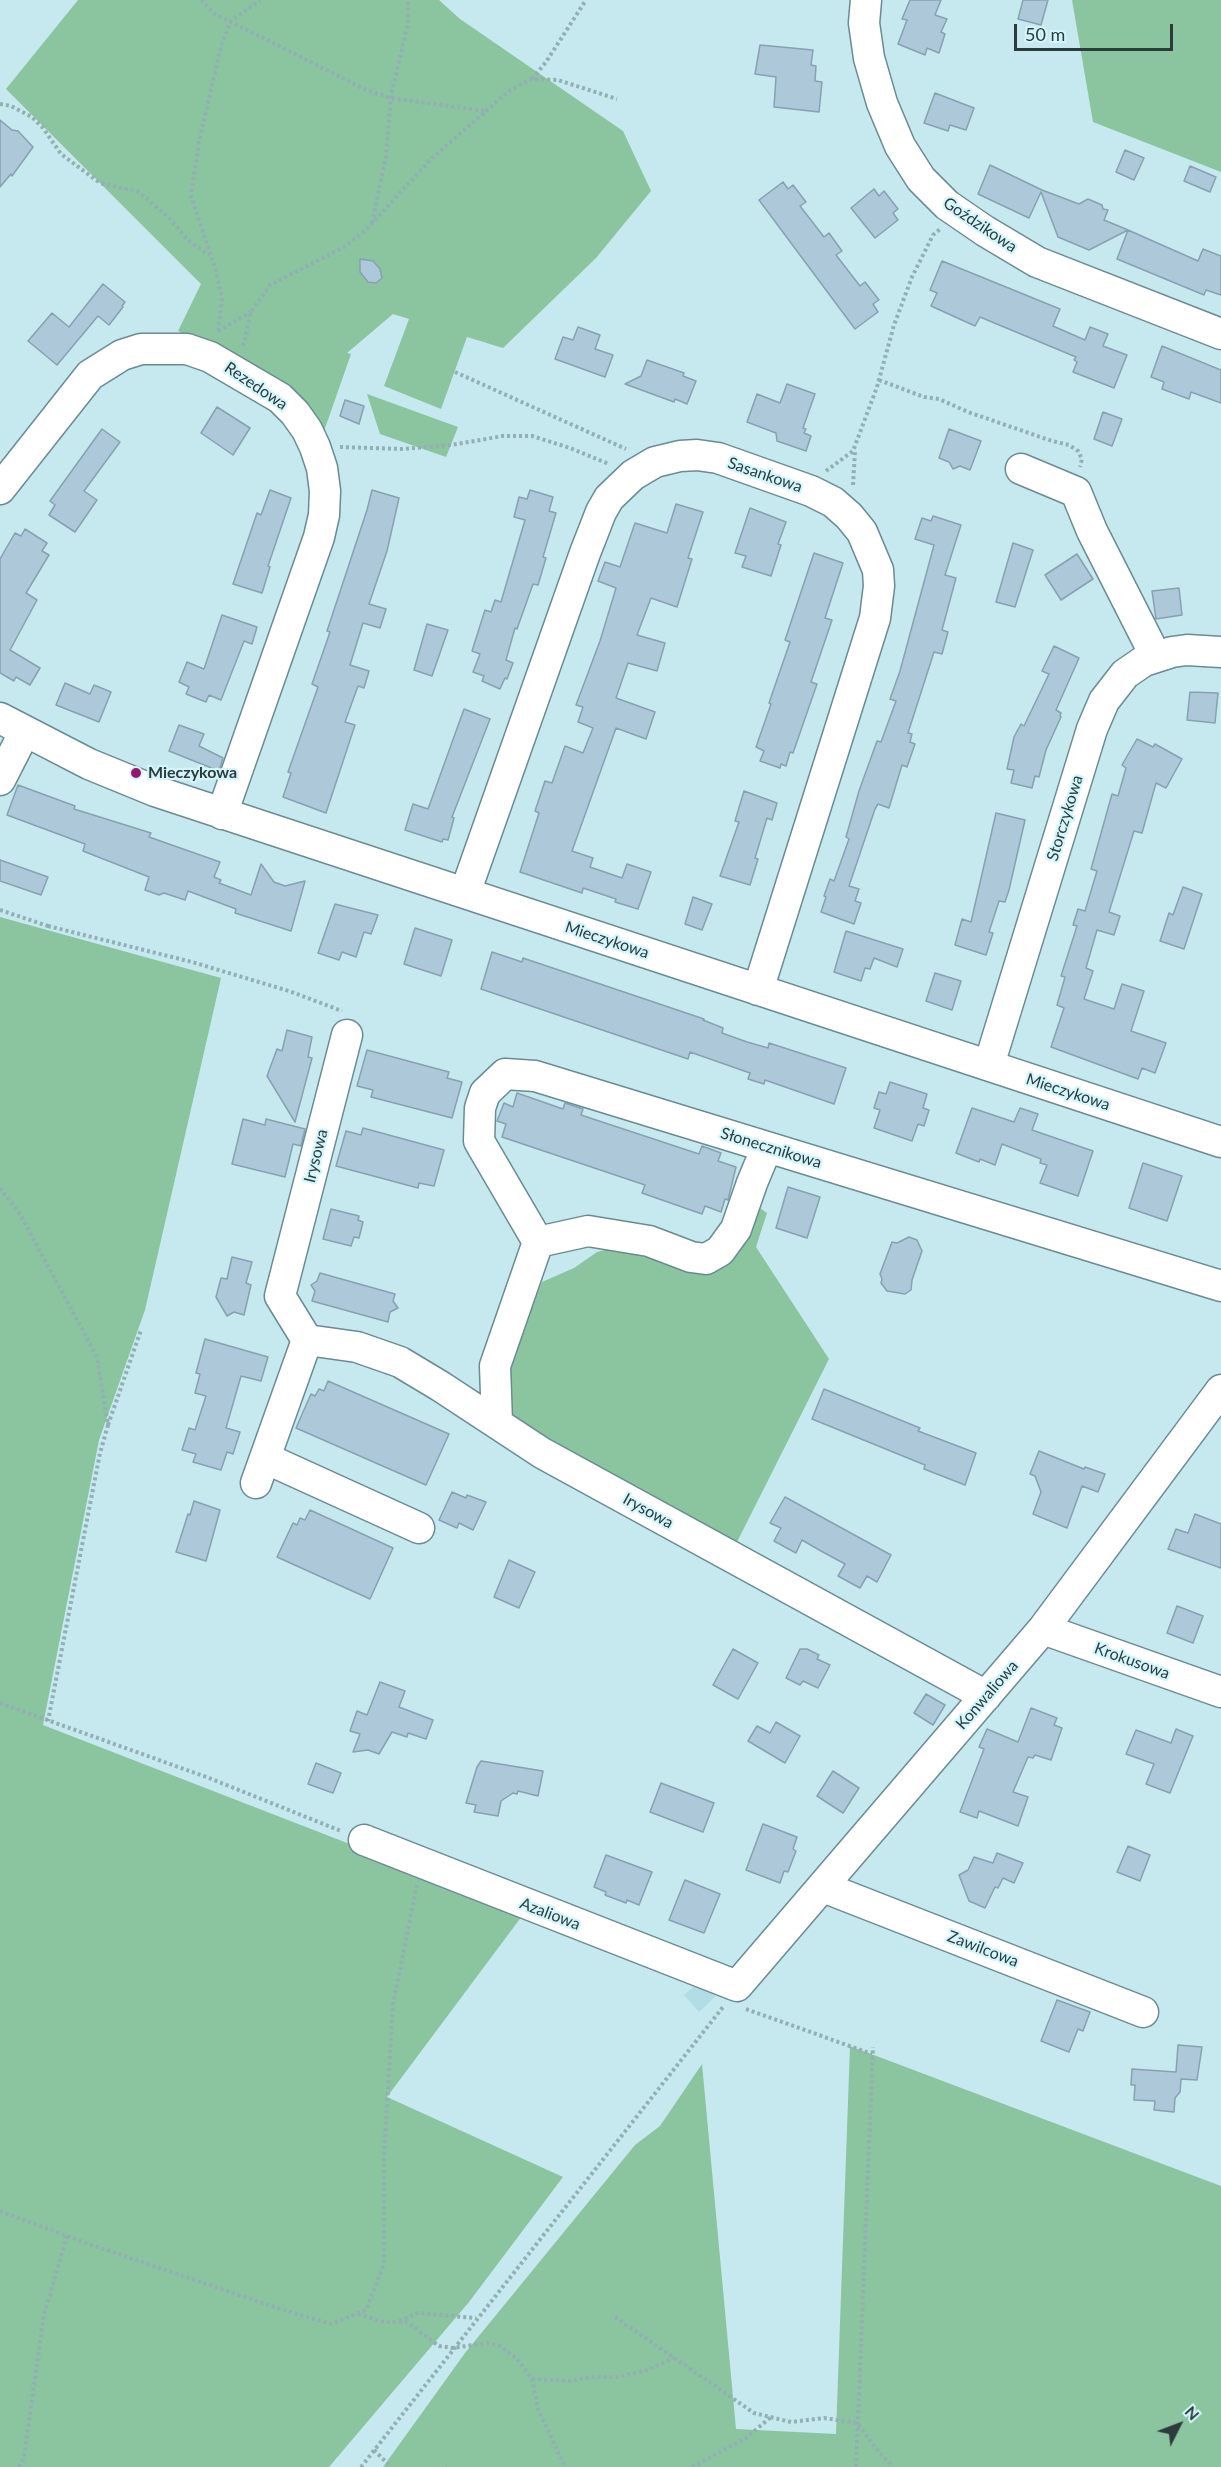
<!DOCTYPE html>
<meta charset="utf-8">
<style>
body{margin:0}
#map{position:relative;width:1221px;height:2467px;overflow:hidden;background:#c5e9ef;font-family:Lato,sans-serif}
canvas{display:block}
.north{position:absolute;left:1149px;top:2395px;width:60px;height:60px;-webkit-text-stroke:4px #d2f6fc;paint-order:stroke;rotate:48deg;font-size:16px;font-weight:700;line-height:24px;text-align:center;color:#2d3b3d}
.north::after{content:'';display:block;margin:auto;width:21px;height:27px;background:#2d3b3d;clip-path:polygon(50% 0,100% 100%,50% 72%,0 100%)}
.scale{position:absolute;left:1014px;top:24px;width:159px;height:27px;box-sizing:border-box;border:3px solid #2d3b3d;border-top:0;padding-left:8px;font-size:18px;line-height:21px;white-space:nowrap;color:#2d3b3d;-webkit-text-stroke:4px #d2f6fc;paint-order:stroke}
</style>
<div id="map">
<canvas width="1221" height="2467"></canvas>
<div class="north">N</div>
<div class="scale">50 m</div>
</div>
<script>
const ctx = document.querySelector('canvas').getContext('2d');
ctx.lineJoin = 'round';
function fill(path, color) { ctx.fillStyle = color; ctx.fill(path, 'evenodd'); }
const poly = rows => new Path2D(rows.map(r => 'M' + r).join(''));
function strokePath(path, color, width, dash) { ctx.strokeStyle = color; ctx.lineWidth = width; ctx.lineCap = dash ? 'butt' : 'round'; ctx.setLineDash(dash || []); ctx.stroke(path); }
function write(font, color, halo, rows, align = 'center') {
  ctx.font = font + ' Lato,sans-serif'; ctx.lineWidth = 4.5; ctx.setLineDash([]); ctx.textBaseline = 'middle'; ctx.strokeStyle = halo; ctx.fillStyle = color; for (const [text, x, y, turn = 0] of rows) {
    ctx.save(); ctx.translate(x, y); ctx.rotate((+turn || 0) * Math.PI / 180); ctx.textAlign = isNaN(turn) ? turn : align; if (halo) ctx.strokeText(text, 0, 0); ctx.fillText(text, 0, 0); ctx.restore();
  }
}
const built = poly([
 [701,1980,716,1996,699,2012,684,1995]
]);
const green = poly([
 [78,0,439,0,460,19,623,131,651,191,596,258,503,348,467,337,441,409,384,386,409,319,393,314,347,353,351,354,323,434,214,348,178,331,201,284,6,89],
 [1072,0,1221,0,1221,172,1093,122],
 [367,394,458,427,446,457,380,434],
 [0,917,221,978,145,1310,99,1440,43,1725,525,1912,387,2097,563,2177,469,2302,329,2467,0,2467],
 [754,1204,767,1213,756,1247,829,1359,734,1548,507,1419,507,1368,542,1282,574,1268,597,1252,620,1246,700,1270],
 [850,2046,1221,2186,1221,2467,383,2467,465,2353,635,2145,660,2126,702,2064,736,2429,836,2434]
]);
const building = poly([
 [910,0,941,0,935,15,947,19,941,32,945,34,939,53,927,48,925,55,898,44,907,20,902,19,910,0],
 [1023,0,1048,0,1041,25,1018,19,1023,0],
 [760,45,813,50,811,65,816,66,815,81,822,82,819,112,774,107,776,77,755,74,760,45],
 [935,93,974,108,966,130,950,125,948,131,924,123,935,93],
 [0,120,12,130,18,131,33,147,12,176,11,174,0,187,0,120],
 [1125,150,1144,158,1134,180,1116,172,1125,150],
 [990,165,1042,190,1079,204,1088,199,1102,205,1103,209,1108,210,1104,220,1128,230,1089,250,1058,237,1041,192,1029,218,978,194,990,165],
 [1190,166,1216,177,1210,192,1184,181,1190,166],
 [783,182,788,189,793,185,806,202,800,206,824,237,829,233,842,251,836,255,860,286,865,282,879,300,873,304,878,312,855,329,759,200,783,182],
 [874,189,879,196,884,191,898,209,893,213,898,220,875,238,851,208,874,189],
 [1128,230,1198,261,1203,249,1221,256,1221,295,1206,290,1204,295,1117,259,1128,230],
 [360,259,373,261,380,269,382,278,376,283,368,282,360,272,360,259],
 [942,261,1060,309,1053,326,1085,340,1090,327,1108,334,1103,346,1127,355,1114,388,1073,372,1077,362,1074,360,1076,357,980,317,975,326,931,306,937,293,930,290,942,261],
 [103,284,125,302,122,306,123,307,109,325,98,316,57,365,28,341,52,313,69,327,103,284],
 [578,327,600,335,595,349,613,355,605,377,555,359,563,337,573,340,578,327],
 [1162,346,1221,370,1221,403,1191,392,1189,399,1162,389,1164,382,1151,377,1162,346],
 [647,360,684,373,683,376,696,381,687,404,675,399,674,402,625,384,641,376,647,360],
 [787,384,815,394,803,428,806,429,804,433,811,436,806,451,777,441,776,433,747,422,757,394,780,403,787,384],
 [345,400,364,406,359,424,340,416,345,400],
 [217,407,250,428,233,455,201,433,217,407],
 [1103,412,1122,419,1112,446,1094,439,1103,412],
 [102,429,120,442,84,491,97,500,75,532,49,515,55,505,50,501,102,429],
 [949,429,981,441,970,470,960,466,953,469,949,462,939,458,949,429],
 [270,490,291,498,268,566,270,567,262,593,233,584,257,513,261,515,270,490],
 [372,490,399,498,387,551,369,604,386,609,380,628,363,623,350,665,369,671,364,688,358,686,345,722,355,725,326,813,283,797,291,773,288,772,318,687,312,684,330,632,327,631,367,510,372,490],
 [530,490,553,497,549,511,556,513,543,557,546,558,538,585,533,584,517,629,515,628,506,660,513,663,507,679,505,678,500,689,482,681,484,676,473,672,480,654,472,651,485,610,491,612,495,600,501,602,525,520,514,517,519,497,527,499,530,490],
 [676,504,703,512,688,558,692,559,677,607,651,598,637,635,665,643,657,671,628,663,616,698,655,712,646,739,616,728,572,851,593,858,590,867,622,878,627,864,651,872,638,909,615,902,616,899,583,888,582,893,520,872,539,813,535,811,545,781,552,783,565,746,583,753,593,728,578,722,583,707,576,705,600,641,616,588,598,581,605,562,620,567,635,523,667,533,676,504],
 [750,508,786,522,778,544,781,545,771,576,742,567,746,556,735,553,750,508],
 [933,516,961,525,945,575,956,578,942,630,948,632,942,654,934,652,908,733,912,734,910,742,915,744,907,767,902,765,889,808,878,804,875,809,849,886,859,889,855,901,861,903,854,924,821,912,826,897,824,896,830,879,834,881,849,839,846,837,859,791,877,741,881,742,896,701,890,699,900,671,934,545,915,539,922,518,931,521,933,516],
 [25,529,47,543,42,551,49,555,26,593,37,600,10,650,40,668,30,685,16,677,14,681,0,673,0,559,15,533,21,536,25,529],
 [1013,543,1033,550,1015,607,996,602,1013,543],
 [814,553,843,563,825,618,832,620,811,682,817,684,793,753,790,752,786,766,781,764,780,768,760,761,764,751,756,747,771,704,769,703,790,642,785,640,814,553],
 [1077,554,1093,579,1061,600,1045,575,1077,554],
 [1179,588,1182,615,1156,619,1152,591,1179,588],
 [222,615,257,627,252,644,244,641,221,700,209,695,206,702,186,694,189,687,179,682,187,662,204,669,222,615],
 [427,624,448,630,432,676,414,670,427,624],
 [1054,646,1079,658,1056,710,1061,713,1060,716,1061,717,1046,750,1039,777,1035,776,1032,788,1011,783,1014,770,1007,769,1014,737,1021,724,1024,726,1049,674,1042,671,1054,646],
 [65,683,90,694,94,685,111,692,99,722,56,705,65,683],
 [1190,692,1218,693,1215,723,1187,720,1190,692],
 [464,709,490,719,452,817,454,818,448,840,443,839,442,842,405,830,413,804,428,809,464,709],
 [179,725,204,734,199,746,223,758,219,771,169,751,179,725],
 [1137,739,1153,747,1155,744,1182,759,1166,788,1156,783,1142,833,1134,831,1109,912,1120,916,1114,935,1097,930,1086,968,1093,971,1084,999,1114,1009,1122,984,1144,991,1131,1031,1166,1043,1155,1073,1142,1068,1138,1079,1051,1047,1064,1008,1057,1005,1065,977,1061,976,1077,926,1073,925,1078,909,1085,911,1097,871,1091,869,1112,794,1118,796,1126,768,1122,765,1137,739],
 [18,785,75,806,74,809,151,833,149,837,220,862,214,877,221,880,219,883,251,895,261,864,274,882,285,886,305,881,291,931,235,913,236,909,188,891,185,900,164,893,159,895,145,890,149,877,83,851,85,844,7,815,18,785],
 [744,791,777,803,772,820,767,818,755,858,758,859,750,885,720,876,739,822,735,821,744,791],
 [996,813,1025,820,1009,890,1005,902,999,901,989,932,993,933,986,955,955,945,962,919,971,922,996,813],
 [0,860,48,877,41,895,0,881,0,860],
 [1183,887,1202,894,1184,949,1160,941,1169,913,1173,915,1183,887],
 [693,897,712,904,702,930,685,924,693,897],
 [335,904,378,915,371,934,364,932,356,957,342,952,339,960,318,953,335,904],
 [415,928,452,940,441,976,404,964,415,928],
 [846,931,903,949,897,967,874,958,870,969,865,968,861,981,834,972,846,931],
 [492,952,522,962,523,958,704,1019,703,1020,723,1028,722,1033,747,1042,768,1048,769,1043,846,1068,834,1104,765,1080,764,1084,748,1079,750,1073,690,1052,688,1059,481,989,492,952],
 [935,973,961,981,952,1010,926,1001,935,973],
 [287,1030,312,1037,308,1057,312,1058,295,1122,267,1076,277,1049,282,1051,287,1030],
 [367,1050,449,1072,447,1078,462,1082,452,1118,371,1097,373,1090,357,1086,367,1050],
 [890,1082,927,1094,923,1108,929,1110,924,1126,918,1124,912,1141,874,1128,880,1110,874,1108,879,1092,886,1094,890,1082],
 [517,1093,563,1109,565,1103,583,1109,581,1115,699,1154,702,1146,721,1153,718,1161,736,1167,728,1200,725,1199,721,1212,705,1206,702,1214,642,1193,645,1185,502,1137,506,1124,497,1121,504,1103,513,1107,517,1093],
 [972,1108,1014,1122,1020,1108,1038,1114,1032,1130,1093,1151,1078,1196,1040,1183,1047,1165,1040,1163,1041,1159,1002,1144,995,1165,980,1159,979,1162,956,1153,972,1108],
 [243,1119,265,1125,266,1119,305,1129,301,1146,293,1144,285,1177,232,1164,243,1119],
 [363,1128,444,1150,434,1186,419,1183,418,1188,336,1166,346,1131,361,1135,363,1128],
 [1143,1163,1182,1176,1167,1221,1129,1208,1143,1163],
 [788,1187,820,1197,807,1238,776,1228,788,1187],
 [331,1209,359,1216,358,1220,363,1222,359,1238,354,1237,351,1246,323,1239,331,1209],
 [909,1237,917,1240,922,1251,912,1280,911,1290,905,1294,887,1291,881,1283,882,1279,880,1274,892,1242,897,1243,909,1237],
 [232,1257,252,1262,246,1283,251,1285,244,1315,234,1312,227,1316,216,1297,221,1278,227,1279,232,1257],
 [320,1273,395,1294,393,1301,398,1308,390,1312,388,1322,312,1301,315,1291,311,1285,317,1281,320,1273],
 [205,1339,268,1357,261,1381,241,1376,226,1428,240,1432,233,1454,227,1452,221,1470,193,1462,196,1454,182,1450,189,1428,195,1430,206,1396,195,1393,200,1374,196,1373,205,1339],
 [328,1381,449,1434,426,1485,296,1428,311,1394,315,1396,319,1389,324,1391,328,1381],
 [824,1389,920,1428,918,1431,976,1453,965,1485,924,1469,925,1465,812,1419,824,1389],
 [1039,1451,1084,1469,1085,1467,1105,1474,1098,1492,1082,1486,1067,1528,1033,1514,1041,1492,1035,1476,1030,1474,1039,1451],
 [452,1492,466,1498,467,1495,486,1502,473,1530,459,1523,457,1528,439,1520,452,1492],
 [785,1497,891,1555,877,1582,867,1576,860,1588,838,1576,845,1564,821,1551,802,1540,796,1553,774,1541,781,1528,770,1523,785,1497],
 [194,1501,220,1510,206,1561,176,1552,188,1514,190,1515,194,1501],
 [310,1510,393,1548,370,1599,277,1557,293,1523,297,1525,300,1518,305,1520,310,1510],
 [1195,1514,1221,1524,1221,1568,1168,1549,1176,1529,1188,1533,1195,1514],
 [509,1560,535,1572,519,1608,494,1597,509,1560],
 [1177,1606,1203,1616,1193,1643,1167,1633,1177,1606],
 [733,1649,758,1663,738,1699,713,1685,733,1649],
 [800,1649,807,1649,819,1655,817,1659,830,1665,818,1688,803,1681,800,1685,786,1678,800,1649],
 [380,1682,405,1691,399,1707,433,1720,426,1739,408,1733,407,1737,392,1732,379,1754,368,1750,353,1752,360,1734,350,1731,357,1711,367,1715,380,1682],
 [926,1694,945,1705,933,1725,914,1713,926,1694],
 [1031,1708,1057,1718,1054,1725,1062,1728,1051,1760,1035,1755,1033,1758,1028,1757,1013,1792,1028,1797,1018,1826,979,1811,977,1818,960,1812,984,1749,979,1747,987,1729,1018,1742,1031,1708],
 [776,1722,800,1736,785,1763,748,1741,757,1726,770,1733,776,1722],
 [1176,1729,1193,1736,1170,1793,1146,1784,1154,1764,1126,1754,1136,1730,1171,1743,1176,1729],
 [481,1761,543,1771,538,1796,518,1791,517,1794,513,1793,501,1801,498,1816,474,1812,476,1805,466,1803,477,1767,481,1761],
 [316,1763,341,1773,333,1793,308,1784,316,1763],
 [833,1771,859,1788,843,1813,817,1796,833,1771],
 [661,1783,714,1803,703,1832,650,1812,661,1783],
 [763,1824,797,1837,793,1849,796,1851,788,1872,784,1871,780,1883,746,1870,763,1824],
 [1128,1846,1150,1855,1140,1881,1117,1872,1128,1846],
 [997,1853,1023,1863,1014,1883,1003,1878,998,1888,995,1887,985,1908,969,1901,959,1875,968,1870,974,1857,993,1863,997,1853],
 [606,1855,652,1872,639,1905,627,1900,626,1903,605,1895,606,1892,594,1887,606,1855],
 [685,1880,720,1894,704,1933,669,1920,685,1880],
 [1057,2000,1090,2012,1083,2031,1078,2029,1069,2052,1041,2041,1057,2000],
 [1178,2045,1202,2047,1197,2080,1181,2079,1180,2092,1175,2098,1174,2112,1154,2110,1155,2101,1134,2100,1135,2085,1131,2085,1132,2069,1176,2072,1178,2045]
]);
const path = poly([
 [201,0,215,14,364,89,390,98,485,111],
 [532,79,546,62,586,0],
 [0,104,11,106,32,117,43,128,61,154,100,183,139,192,170,219,188,240,209,255],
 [372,223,386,156,391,95,408,24,408,0],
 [218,331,222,298,215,268,191,196,199,142,221,46,231,21,260,0],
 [218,331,251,312],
 [243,346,251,312,270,285,344,247,366,230,432,158,509,91,531,79,558,80,617,99],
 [455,372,626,449],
 [879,380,924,397,939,399,968,412,1052,441,1069,445,1078,451,1082,459,1080,467],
 [340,447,402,449,451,445,503,436,532,436,570,448,609,464],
 [826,471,853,451,877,387,894,325,912,277,933,235,940,229],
 [853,485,855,451],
 [0,910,48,926],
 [48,926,192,962,289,991,342,1011],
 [0,1188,20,1214,97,1357,108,1425,100,1453,48,1721],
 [108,1425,141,1330],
 [0,1703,209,1778,341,1831],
 [746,2009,872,2054],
 [0,2211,86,2243,271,2306,331,2324,366,2310,384,2264,384,2157,393,2004,417,1885],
 [358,2314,384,2322,407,2322,439,2346,453,2348,487,2343,500,2346,517,2359,532,2379,538,2409,565,2467],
 [615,2317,754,2413,791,2422,824,2418,857,2423,877,2450,893,2467],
 [399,2321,418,2313,476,2318],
 [532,2379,570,2381,591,2377,618,2377,647,2370,674,2358],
 [374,2450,391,2467],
 [19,2467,24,2457,44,2314,67,2236],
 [361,2467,723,2007],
 [446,2467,447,2467],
 [692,2467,746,2438,771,2417],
 [856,2467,873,2047]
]);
const minor = poly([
 [866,0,864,23,869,58,882,103,900,146,921,179,947,205,985,231,1037,262,1221,334],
 [1021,469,1076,492,1092,531,1156,657],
 [0,489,90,375,122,355,141,349,187,349,210,357,280,398,295,413,307,430,315,447,322,468,325,491,324,515,319,537,222,814],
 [0,718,89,764,155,791,1221,1142],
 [0,780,25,731],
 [465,893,585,553,601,512,609,498,633,475,655,462,680,456,697,455,718,458,811,491,833,502,849,516,862,532,878,570,879,586,875,618,758,990],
 [347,1035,280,1296,307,1340,357,1347,400,1362,440,1386,542,1453,986,1696],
 [989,1065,1092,729,1104,701,1125,674,1144,661,1172,652,1187,650,1221,652],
 [538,1242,479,1141,480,1108,485,1093,505,1074,535,1076,1221,1286],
 [497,1423,495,1366,538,1242,588,1231,649,1241,691,1257,706,1259,720,1251,736,1229,752,1183,767,1147],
 [265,1458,419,1528],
 [256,1483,307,1340],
 [1043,1629,1221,1692],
 [364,1840,737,1986,1043,1629,1221,1390],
 [823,1887,1143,2012]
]);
const markers = [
 [136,773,6,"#96156d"]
];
const streetNames = [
 ["Goździkowa",980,225,34],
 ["Rezedowa",256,386,34],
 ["Sasankowa",765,475,19],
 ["Storczykowa",1065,818,-73],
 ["Mieczykowa",607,940,18],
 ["Mieczykowa",1068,1092,18],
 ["Słonecznikowa",771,1148,17],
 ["Irysowa",316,1156,-76],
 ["Irysowa",648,1511,29],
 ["Krokusowa",1132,1661,20],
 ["Konwaliowa",987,1695,-49],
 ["Azaliowa",550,1914,21],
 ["Zawilcowa",983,1949,21]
];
const poiNames = [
 ["Mieczykowa",148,773]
];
fill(built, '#b0dde6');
fill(green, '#8ac59f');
fill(building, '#adc8d9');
strokePath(building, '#87a1b1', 1.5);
strokePath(minor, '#6a8b91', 33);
strokePath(path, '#92afb3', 4, [3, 3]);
strokePath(minor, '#fff', 30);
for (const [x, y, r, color] of markers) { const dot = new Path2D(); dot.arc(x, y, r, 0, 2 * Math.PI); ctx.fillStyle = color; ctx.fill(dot); strokePath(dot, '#d2f6fc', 2); }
write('16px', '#2d3b3d', '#d2f6fc', streetNames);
write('bold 16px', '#2d3b3d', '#d2f6fc', poiNames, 'left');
</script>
